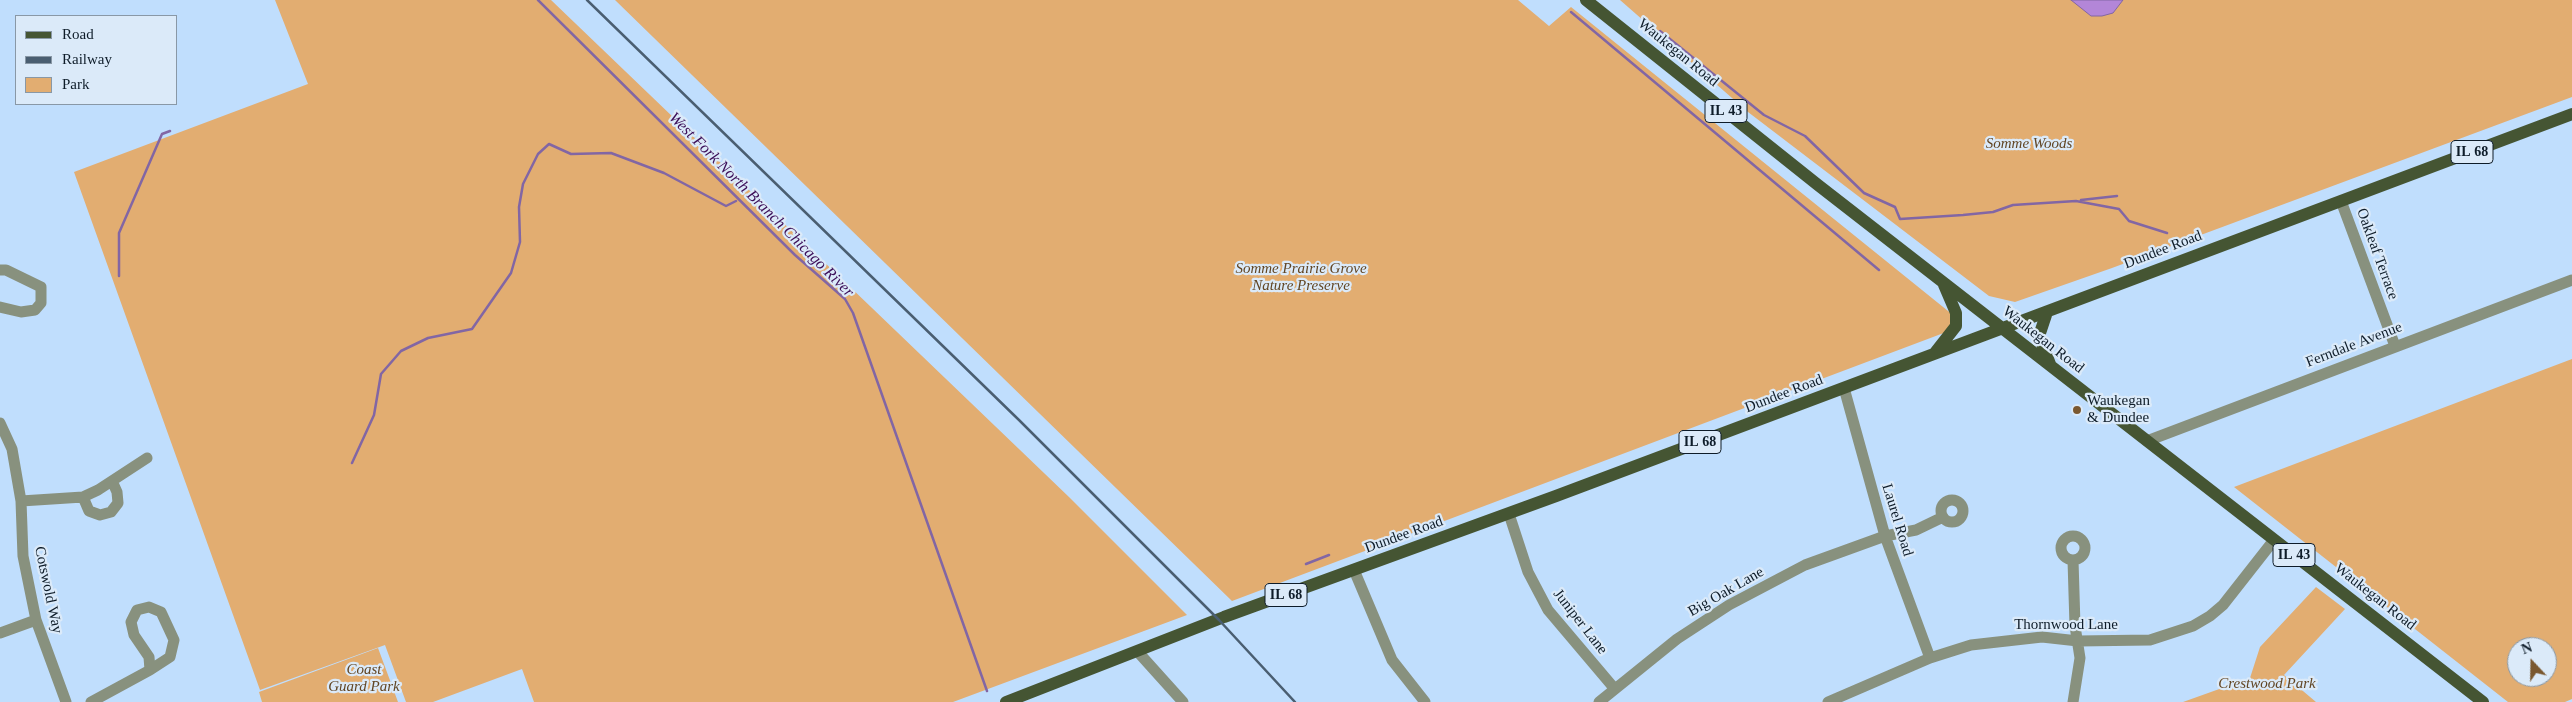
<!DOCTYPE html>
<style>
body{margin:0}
#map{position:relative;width:2572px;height:702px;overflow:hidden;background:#c0defd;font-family:"Times New Roman",serif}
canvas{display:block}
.legend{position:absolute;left:15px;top:15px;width:162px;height:90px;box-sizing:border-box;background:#dbeaf9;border:1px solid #8998a6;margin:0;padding:6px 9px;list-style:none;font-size:15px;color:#0e1c29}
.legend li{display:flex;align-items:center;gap:10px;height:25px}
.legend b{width:25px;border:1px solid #8998a6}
.north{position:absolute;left:2507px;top:637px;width:50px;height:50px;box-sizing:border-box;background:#dbeaf9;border:1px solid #8998a6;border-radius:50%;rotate:339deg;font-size:14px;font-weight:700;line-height:20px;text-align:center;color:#0e1c29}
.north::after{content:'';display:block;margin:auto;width:18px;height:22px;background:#7a5830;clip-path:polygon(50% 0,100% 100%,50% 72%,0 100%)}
</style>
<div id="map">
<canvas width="2572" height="702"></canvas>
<ul class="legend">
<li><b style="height:6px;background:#455533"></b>Road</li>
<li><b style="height:6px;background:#4a5e71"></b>Railway</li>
<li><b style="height:14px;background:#e2ad71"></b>Park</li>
</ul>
<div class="north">N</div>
</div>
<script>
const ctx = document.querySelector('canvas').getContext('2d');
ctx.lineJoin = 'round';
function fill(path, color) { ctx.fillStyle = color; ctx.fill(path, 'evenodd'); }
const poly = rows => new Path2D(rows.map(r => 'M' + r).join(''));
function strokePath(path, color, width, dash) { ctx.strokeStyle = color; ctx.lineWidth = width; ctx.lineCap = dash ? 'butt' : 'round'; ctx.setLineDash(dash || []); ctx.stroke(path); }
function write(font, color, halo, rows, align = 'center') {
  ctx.font = font + ' "Times New Roman",serif'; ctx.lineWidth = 4.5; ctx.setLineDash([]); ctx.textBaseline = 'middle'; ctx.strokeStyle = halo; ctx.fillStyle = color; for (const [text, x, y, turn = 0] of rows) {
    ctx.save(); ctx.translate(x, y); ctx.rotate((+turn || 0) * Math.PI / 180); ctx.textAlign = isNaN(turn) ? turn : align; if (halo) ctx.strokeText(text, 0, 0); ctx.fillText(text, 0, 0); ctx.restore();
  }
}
const green = poly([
 [275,0,551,0,1069,497,1187,615,953,702,534,702,522,669,433,702,406,702,385,645,260,690,74,172,308,84],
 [615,0,1518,0,1549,26,1571,7,1953,315,1949,331,1232,601],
 [1620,0,2572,0,2572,97,2112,268,2015,302,1989,296,1900,228,1748,112],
 [2572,359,2572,699,2565,702,2508,702,2234,487],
 [2517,647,2547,647,2547,677,2517,677],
 [2316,587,2345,609,2284,675,2316,702,2183,702,2250,678,2260,647],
 [378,648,398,702,262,702,259,692]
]);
const water = poly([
 [2071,0,2123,0,2113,13,2102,16,2091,16,2071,0]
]);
const stream = poly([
 [538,0,795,255,845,299,853,313,987,691],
 [1571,12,1879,270],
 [1660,31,1764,115,1805,136,1864,193,1895,207,1900,219,1963,215,1993,212,2013,205,2076,201,2119,209,2129,221,2167,233],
 [2081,200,2117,196],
 [119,276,119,233,162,134,170,131],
 [352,463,374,415,381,374,401,351,428,338,472,329,511,273,520,242,519,207,523,184,538,154,549,144,571,154,611,153,664,173,726,206,736,201],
 [1306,564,1329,555]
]);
const minor = poly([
 [2341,201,2395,346],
 [0,270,6,270,41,287,41,303,35,310,21,312,0,307],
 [1844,388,1885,536,1930,658],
 [0,423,12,449,21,501,23,556,36,620,66,702],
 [2147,441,2572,280],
 [83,497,89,511,100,515,111,512,118,503,117,492,112,481],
 '1941 511a11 11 0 1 1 22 0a11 11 0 1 1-22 0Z',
 [21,501,83,497,98,490,147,458],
 [1509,514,1528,572,1548,610,1614,688],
 '2061 548a12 12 0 1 1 24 0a12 12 0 1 1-24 0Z',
 [1354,570,1392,660,1425,702],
 [0,633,36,620],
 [1138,652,1183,702],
 [91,702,150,670,170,657,174,640,161,612,149,607,137,610,131,622,134,635,149,657,150,670],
 [1599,702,1677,639,1729,605,1805,565,1885,536,1916,530,1943,517],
 [1828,702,1930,658,1971,645,2042,637,2078,641,2150,640,2193,626,2210,616,2223,605,2274,540],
 [2073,702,2080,658,2075,626,2073,560]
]);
const major = poly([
 [1586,0,1818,185,2483,702],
 [2047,312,2039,336,2050,364],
 [1934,354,1956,326,1956,313,1944,285],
 [1006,702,1224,617,1556,496,2572,114]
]);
const rail = poly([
 [587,0,1020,421,1219,620,1295,702]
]);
const markers = [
 [2077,410,5,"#7a5830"]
];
const shields = [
 [1726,111,42],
 [2472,152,42],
 [1700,442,42],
 [2294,555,42],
 [1286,595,42]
];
const shieldNames = [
 ["IL 43",1726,111],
 ["IL 68",2472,152],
 ["IL 68",1700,442],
 ["IL 43",2294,555],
 ["IL 68",1286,595]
];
const streetNames = [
 ["Waukegan Road",1678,53,39],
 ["Dundee Road",2163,250,-21],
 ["Oakleaf Terrace",2377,254,70],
 ["Waukegan Road",2043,340,38],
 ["Ferndale Avenue",2354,345,-21],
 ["Dundee Road",1784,394,-21],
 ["Laurel Road",1897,520,73],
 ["Dundee Road",1404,535,-20],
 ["Cotswold Way",48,590,78],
 ["Big Oak Lane",1726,592,-30],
 ["Waukegan Road",2375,597,38],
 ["Juniper Lane",1580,622,52],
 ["Thornwood Lane",2066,625]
];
const parkNames = [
 ["Somme Woods",2029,144],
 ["Somme Prairie Grove",1301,269],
 ["Nature Preserve",1301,286],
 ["Coast",364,670],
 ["Guard Park",364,687],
 ["Crestwood Park",2267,684]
];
const poiNames = [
 ["Waukegan",2087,401],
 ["& Dundee",2087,418]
];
const waterNames = [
 ["West Fork North Branch Chicago River",761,205,45]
];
fill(green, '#e2ad71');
fill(water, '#b386d8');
strokePath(water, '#8266a4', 1);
strokePath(stream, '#8266a4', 2.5);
strokePath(minor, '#88917e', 11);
strokePath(major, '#455533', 12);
strokePath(rail, '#4a5e71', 2.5);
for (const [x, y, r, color] of markers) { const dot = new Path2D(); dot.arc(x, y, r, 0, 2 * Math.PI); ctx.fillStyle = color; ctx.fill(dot); strokePath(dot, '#dbeaf9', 2); }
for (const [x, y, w] of shields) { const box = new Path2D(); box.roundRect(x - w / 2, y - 11.5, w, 23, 4); ctx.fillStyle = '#dbeaf9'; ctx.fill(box); strokePath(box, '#0e1c29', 1); }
write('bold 14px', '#0e1c29', null, shieldNames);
write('15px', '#0e1c29', '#dbeaf9', streetNames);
write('italic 15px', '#614523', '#dbeaf9', parkNames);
write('15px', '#0e1c29', '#dbeaf9', poiNames, 'left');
write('italic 16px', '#3c0e58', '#dbeaf9', waterNames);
</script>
